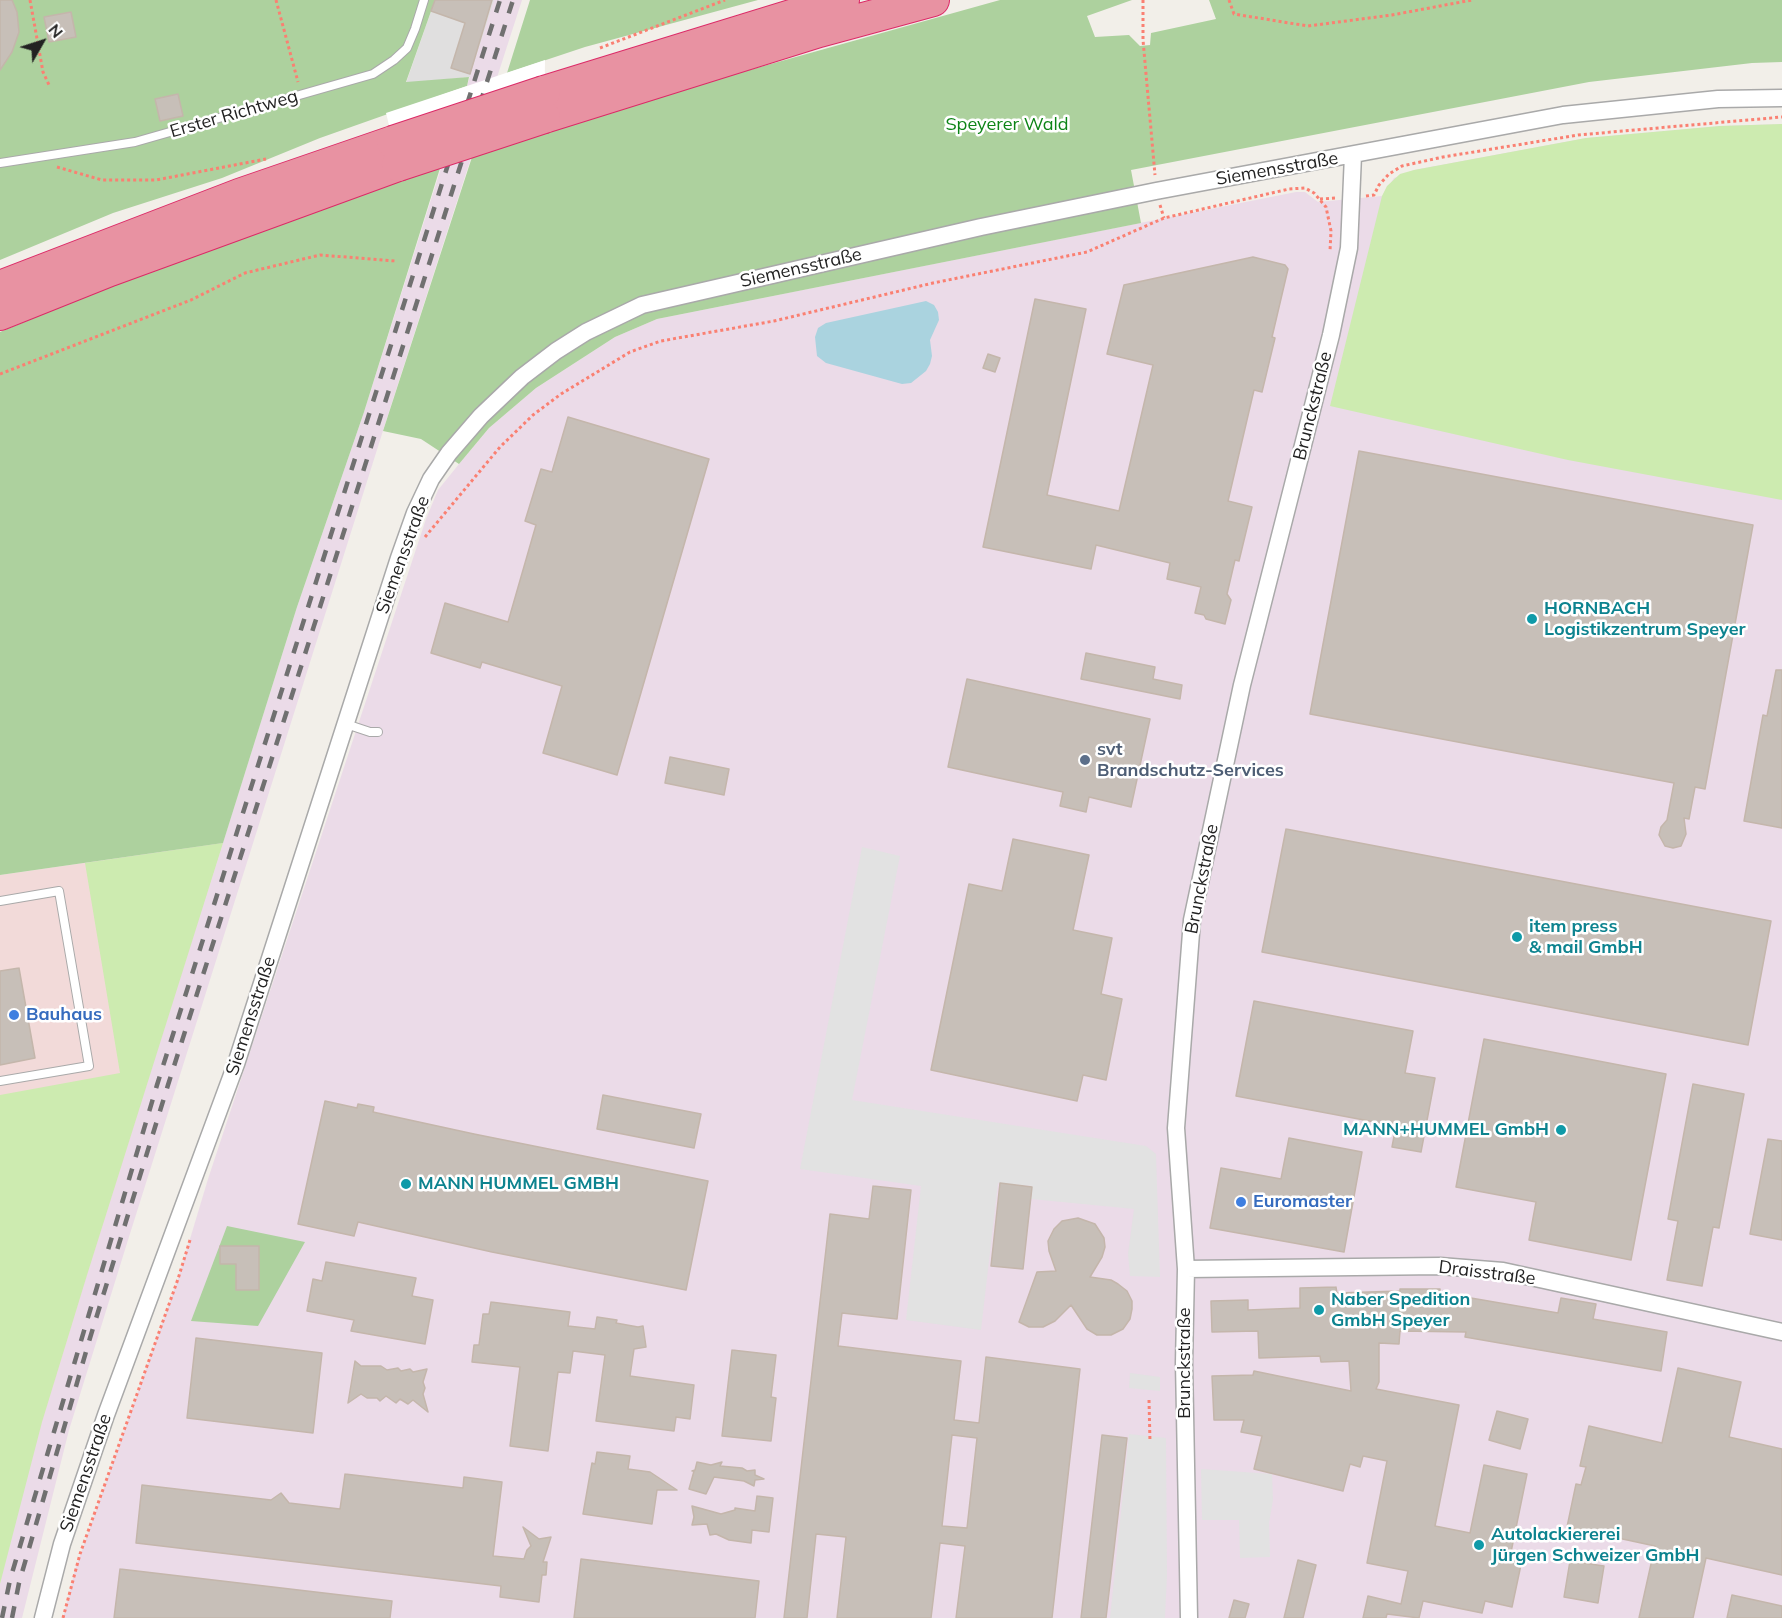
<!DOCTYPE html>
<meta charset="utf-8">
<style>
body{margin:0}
#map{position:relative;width:1782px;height:1618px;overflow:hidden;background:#f2efe9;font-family:Mulish,sans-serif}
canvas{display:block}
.north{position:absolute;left:12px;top:12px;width:60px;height:60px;-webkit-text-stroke:4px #fff;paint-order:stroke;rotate:51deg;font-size:16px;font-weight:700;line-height:24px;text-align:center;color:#222}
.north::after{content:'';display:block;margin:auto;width:21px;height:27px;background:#222;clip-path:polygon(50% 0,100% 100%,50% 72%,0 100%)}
</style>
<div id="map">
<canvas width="1782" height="1618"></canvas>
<div class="north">N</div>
</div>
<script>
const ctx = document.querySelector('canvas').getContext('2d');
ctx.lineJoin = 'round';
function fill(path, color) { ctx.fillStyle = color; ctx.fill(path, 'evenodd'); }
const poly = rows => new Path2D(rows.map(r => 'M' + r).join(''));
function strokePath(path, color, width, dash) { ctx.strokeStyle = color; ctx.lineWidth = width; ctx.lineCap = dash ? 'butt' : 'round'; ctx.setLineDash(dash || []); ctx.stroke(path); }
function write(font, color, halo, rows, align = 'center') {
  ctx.font = font + ' Mulish,sans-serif'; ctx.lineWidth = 5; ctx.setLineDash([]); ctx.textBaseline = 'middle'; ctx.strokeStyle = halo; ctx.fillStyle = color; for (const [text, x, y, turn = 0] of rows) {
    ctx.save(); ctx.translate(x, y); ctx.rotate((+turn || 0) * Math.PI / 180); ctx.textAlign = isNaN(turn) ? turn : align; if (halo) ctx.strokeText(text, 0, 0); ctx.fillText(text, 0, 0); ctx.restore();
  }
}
const residential = poly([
 [435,0,495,0,470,77,406,83]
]);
const commercial = poly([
 [223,843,2,1572,0,1584,0,875]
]);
const industrial = poly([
 [494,0,522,0,387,418,128,1240,69,1430,22,1618,0,1618,0,1584,2,1572,42,1422,87,1275,297,607,364,412],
 [1782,124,1782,1618,63,1618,75,1570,178,1279,208,1179,426,519,438,490,459,464,489,428,536,388,615,337,657,319,1296,192,1305,192,1318,202,1382,196,1394,178,1414,170,1586,138,1720,126]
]);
const grass = poly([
 [1782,124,1782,500,1568,460,1330,406,1382,196,1387,186,1400,174,1414,170,1586,138,1720,126],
 [223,843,87,1275,42,1422,0,1584,0,1095,120,1073,85,863]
]);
const forest = poly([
 [0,0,435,0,406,82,469,77,467,86,320,138,222,178,113,213,0,260],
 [530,0,758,0,585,47,507,73],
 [1000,0,1132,0,1087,16,1095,37,1129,35,1140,46,1150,45,1151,33,1216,19,1209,0,1782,0,1782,62,1752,63,1589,82,1131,170,1141,223,657,319,615,337,536,388,489,428,459,464,421,439,383,431,473,154,606,110],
 [441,165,364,412,297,607,223,843,0,875,0,332,155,268,261,232],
 [227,1226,305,1242,258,1326,191,1321]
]);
const parking = poly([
 [862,847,900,856,852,1100,1146,1146,1156,1154,1160,1277,1130,1276,1128,1254,1134,1209,1031,1199,1032,1186,998,1183,981,1330,906,1320,921,1186,800,1169],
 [1130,1373,1160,1377,1160,1391,1129,1388],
 [1129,1434,1166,1438,1167,1575,1165,1618,1110,1618],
 [1201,1469,1272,1474,1273,1500,1269,1523,1270,1557,1240,1558,1239,1520,1202,1520]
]);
const water = poly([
 [926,301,934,305,938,312,939,320,930,340,932,356,930,364,926,371,911,383,902,384,826,363,817,356,815,337,818,328,826,323]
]);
const pier = poly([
 [545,60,544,130,402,178,386,113]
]);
const building = poly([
 [0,0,12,0,17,12,19,32,12,52,0,70,0,0],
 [435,0,492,0,470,74,451,68,465,23,431,11,435,0],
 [71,12,76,37,49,42,44,17,71,12],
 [178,94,183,116,160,121,155,99,178,94],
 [1253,257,1285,265,1288,269,1272,337,1275,338,1262,392,1254,390,1228,501,1252,507,1239,561,1235,560,1227,594,1231,600,1225,624,1206,619,1204,615,1195,613,1201,587,1167,579,1170,563,1096,545,1091,569,983,547,1035,299,1086,309,1047,495,1119,511,1153,365,1107,354,1124,285,1253,257],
 [988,354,1000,358,995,372,983,368,988,354],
 [568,417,709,459,617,775,543,753,562,686,482,662,480,668,431,653,445,603,508,622,536,525,525,521,541,469,552,472,568,417],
 [1359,451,1753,525,1705,789,1695,787,1689,819,1684,818,1686,834,1681,846,1673,848,1665,846,1659,835,1661,827,1667,820,1674,783,1310,714,1359,451],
 [1086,653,1155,667,1153,679,1182,685,1180,699,1081,679,1086,653],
 [1776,670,1782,670,1782,828,1744,821,1763,715,1767,716,1776,670],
 [967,679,1150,719,1131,807,1089,797,1086,812,1060,806,1063,792,948,767,967,679],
 [670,757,729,769,724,795,665,783,670,757],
 [1286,829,1771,921,1748,1045,1262,952,1286,829],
 [1013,839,1089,855,1073,930,1112,938,1101,994,1122,999,1106,1080,1083,1075,1077,1101,931,1070,969,884,1002,891,1013,839],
 [19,968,35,1058,0,1065,0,971,19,968],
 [1254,1001,1413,1031,1405,1073,1435,1078,1421,1152,1392,1147,1396,1126,1236,1096,1254,1001],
 [1484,1039,1666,1074,1631,1260,1529,1240,1536,1202,1456,1187,1484,1039],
 [1693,1084,1744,1094,1719,1228,1713,1227,1702,1286,1667,1280,1678,1221,1668,1219,1693,1084],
 [603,1095,701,1114,694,1148,597,1129,603,1095],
 [325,1101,357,1108,358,1104,374,1107,373,1112,474,1134,708,1181,686,1290,492,1252,358,1222,354,1236,298,1224,325,1101],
 [1289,1138,1362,1152,1344,1252,1210,1228,1221,1168,1281,1179,1289,1138],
 [1768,1139,1782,1141,1782,1240,1750,1234,1768,1139],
 [1000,1183,1032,1187,1023,1269,991,1266,1000,1183],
 [873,1186,911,1190,897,1319,842,1313,838,1346,961,1361,954,1420,979,1423,986,1357,1080,1369,1052,1618,956,1618,965,1546,940,1543,931,1618,837,1618,846,1537,816,1534,807,1618,784,1618,830,1214,869,1219,873,1186],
 [952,1435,977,1438,967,1528,942,1526,952,1435],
 [1078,1218,1095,1224,1104,1238,1105,1247,1102,1257,1090,1277,1111,1280,1118,1284,1127,1291,1132,1301,1132,1309,1130,1319,1123,1329,1111,1335,1097,1335,1087,1329,1071,1305,1055,1321,1043,1327,1029,1327,1019,1322,1037,1272,1056,1271,1049,1251,1048,1241,1054,1229,1062,1221,1078,1218],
 [220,1246,259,1246,259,1290,236,1290,236,1264,220,1264,220,1246],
 [326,1262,416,1278,412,1296,433,1300,425,1344,351,1331,354,1320,307,1311,313,1279,322,1281,326,1262],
 [1336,1287,1337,1293,1400,1291,1400,1289,1440,1289,1440,1297,1471,1299,1471,1298,1558,1313,1561,1298,1596,1304,1593,1319,1667,1332,1661,1371,1465,1337,1466,1332,1400,1331,1399,1344,1379,1343,1379,1382,1376,1389,1459,1405,1435,1526,1470,1533,1484,1465,1527,1474,1510,1557,1522,1560,1512,1607,1485,1601,1482,1613,1423,1601,1419,1618,1387,1614,1386,1618,1363,1618,1368,1596,1401,1604,1408,1571,1367,1563,1387,1461,1363,1456,1360,1467,1350,1464,1343,1491,1254,1469,1262,1436,1241,1432,1244,1420,1214,1420,1212,1376,1253,1375,1254,1371,1351,1391,1349,1361,1321,1362,1320,1356,1259,1358,1258,1331,1212,1332,1211,1301,1248,1300,1248,1310,1300,1308,1300,1288,1336,1287],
 [491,1302,570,1312,568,1326,595,1329,597,1317,617,1320,616,1323,638,1327,643,1326,646,1347,634,1349,630,1376,694,1385,690,1419,676,1417,674,1431,596,1421,605,1355,573,1351,570,1373,558,1372,548,1451,510,1446,520,1367,472,1362,474,1345,479,1345,483,1314,489,1314,491,1302],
 [196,1338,322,1353,313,1433,187,1418,196,1338],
 [732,1350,776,1355,771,1397,776,1398,771,1441,722,1436,732,1350],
 [355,1361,361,1366,381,1366,387,1370,398,1368,401,1371,410,1369,413,1372,427,1369,423,1382,425,1388,423,1394,428,1412,413,1400,408,1404,400,1399,396,1403,386,1396,380,1401,377,1398,367,1398,361,1394,348,1403,355,1361],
 [1678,1368,1741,1382,1729,1437,1782,1449,1782,1575,1706,1558,1693,1618,1639,1618,1655,1546,1567,1527,1576,1484,1581,1485,1586,1467,1580,1466,1589,1426,1662,1443,1678,1368],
 [1497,1411,1528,1419,1520,1449,1489,1440,1497,1411],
 [1102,1435,1127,1438,1106,1618,1081,1618,1102,1435],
 [597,1452,630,1456,628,1469,650,1472,677,1490,657,1490,652,1524,583,1514,592,1463,595,1464,597,1452],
 [697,1462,711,1465,722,1462,720,1466,742,1468,747,1471,755,1470,755,1475,764,1479,755,1480,754,1486,744,1481,714,1477,706,1494,689,1489,694,1471,692,1471,695,1470,697,1462],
 [345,1474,463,1488,464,1477,502,1482,493,1556,524,1559,527,1550,531,1546,523,1527,539,1539,551,1537,543,1562,547,1562,546,1575,542,1575,539,1602,500,1597,501,1586,136,1543,142,1485,271,1500,281,1493,289,1503,340,1509,345,1474],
 [757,1496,773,1498,769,1532,752,1530,751,1543,729,1540,716,1534,710,1535,707,1524,692,1525,694,1517,692,1506,721,1514,735,1510,735,1508,755,1511,757,1496],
 [581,1559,759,1581,755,1618,574,1618,581,1559],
 [1298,1560,1316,1565,1303,1618,1284,1618,1298,1560],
 [1570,1561,1604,1566,1598,1603,1564,1597,1570,1561],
 [120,1569,392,1601,390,1618,114,1618,120,1569],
 [1732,1595,1782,1606,1782,1618,1727,1618,1732,1595],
 [1234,1600,1249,1604,1245,1618,1229,1618,1234,1600]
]);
const path = poly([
 [30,0,43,72,50,87],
 [276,0,298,82],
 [1143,0,1143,40,1155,175],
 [1229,0,1234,14,1308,26,1392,15,1472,0],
 [600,48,725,0],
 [57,167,102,180,156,180,266,159],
 [1366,196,1374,195,1379,185,1389,174,1402,166,1443,157,1578,135,1782,117],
 [1320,199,1336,198],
 [1160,205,1164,218],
 [0,374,191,300,245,273,320,255,396,261],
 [425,537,500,447,533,415,561,394,630,352,661,341,774,321,933,283,1087,252,1164,218,1289,189,1305,188,1314,193,1326,207,1331,231,1330,251],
 [1149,1400,1150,1442],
 [63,1618,80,1554,178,1279,190,1240]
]);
const lane = poly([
 [0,163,135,142,373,74,394,60,407,48,415,29,424,0],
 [346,724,370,732,378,732],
 [0,901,59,891,89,1066,0,1081]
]);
const street = poly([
 [1186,1269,1440,1266,1503,1271,1782,1332],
 [43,1618,62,1544,106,1415,236,1064,399,558,415,513,431,479,449,453,481,416,522,377,556,351,586,332,642,305,981,227,1156,191,1563,115,1718,99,1782,98],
 [1189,1618,1184,1363,1186,1269,1176,1128,1192,920,1242,685,1331,335,1349,248,1353,155]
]);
const highway = poly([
 [544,92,843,0],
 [544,117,819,31,933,0],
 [0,287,239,195,393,142],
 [0,314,110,270,398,165]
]);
const rail = poly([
 [2,1618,10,1580,157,1085,500,0],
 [12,1618,19,1583,90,1338,168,1085,513,0]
]);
const highwayBridge = poly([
 [393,142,544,92],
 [398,165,544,117]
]);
const markers = [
 [1532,619,6,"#0f9aa8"],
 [1085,760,6,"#5c6f8a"],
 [1517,937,6,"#0f9aa8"],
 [14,1015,6,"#3f7fe0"],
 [1561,1130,6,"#0f9aa8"],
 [406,1184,6,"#0f9aa8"],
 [1241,1202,6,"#3f7fe0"],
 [1319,1310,6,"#0f9aa8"],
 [1479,1545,6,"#0f9aa8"]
];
const streetNames = [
 ["Erster Richtweg",234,114,-16],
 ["Siemensstraße",1277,169,-10],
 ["Siemensstraße",801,268,-13],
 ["Brunckstraße",1313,406,-76],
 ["Siemensstraße",403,555,-70],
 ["Brunckstraße",1202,879,-79],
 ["Siemensstraße",251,1016,-72],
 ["Draisstraße",1487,1273,7],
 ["Brunckstraße",1185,1363,-90],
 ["Siemensstraße",86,1473,-71]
];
const parkNames = [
 ["Speyerer Wald",1007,125]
];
const cultureNames = [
 ["HORNBACH",1544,609],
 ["Logistikzentrum Speyer",1544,630],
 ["item press",1529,927],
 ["& mail GmbH",1529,948],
 ["MANN+HUMMEL GmbH",1549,1130,"right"],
 ["MANN HUMMEL GMBH",418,1184],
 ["Naber Spedition",1331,1300],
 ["GmbH Speyer",1331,1321],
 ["Autolackiererei",1491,1535],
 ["Jürgen Schweizer GmbH",1491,1556]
];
const serviceNames = [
 ["svt",1097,750],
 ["Brandschutz-Services",1097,771]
];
const shopNames = [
 ["Bauhaus",26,1015],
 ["Euromaster",1253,1202]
];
fill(residential, '#e0dfdf');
fill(commercial, '#f2dad9');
fill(industrial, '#ebdbe8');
fill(grass, '#cdebb0');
fill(forest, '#add19e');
fill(parking, '#e2e2e2');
fill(water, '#aad3df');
fill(pier, '#fff');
fill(building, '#c7bfb8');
strokePath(building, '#c4b6ab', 1.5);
strokePath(lane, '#a9a9a9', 10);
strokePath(street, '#a9a9a9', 19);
strokePath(highway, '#dc2a67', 34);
strokePath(path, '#fa8072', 3, [3, 3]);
strokePath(lane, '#fff', 8);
strokePath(street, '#fff', 16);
strokePath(highway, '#e892a2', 32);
strokePath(rail, '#707070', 4.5, [12, 12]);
strokePath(highwayBridge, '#dc2a67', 34, []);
strokePath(highwayBridge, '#e892a2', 32);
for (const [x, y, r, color] of markers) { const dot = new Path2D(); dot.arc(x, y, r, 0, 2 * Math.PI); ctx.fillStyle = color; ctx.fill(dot); strokePath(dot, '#fff', 2); }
write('18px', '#222', '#fff', streetNames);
write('18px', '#0c8416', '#fff', parkNames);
write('bold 18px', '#0d838f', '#fff', cultureNames, 'left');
write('bold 18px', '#4e5e75', '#fff', serviceNames, 'left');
write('bold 18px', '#366cbe', '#fff', shopNames, 'left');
</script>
